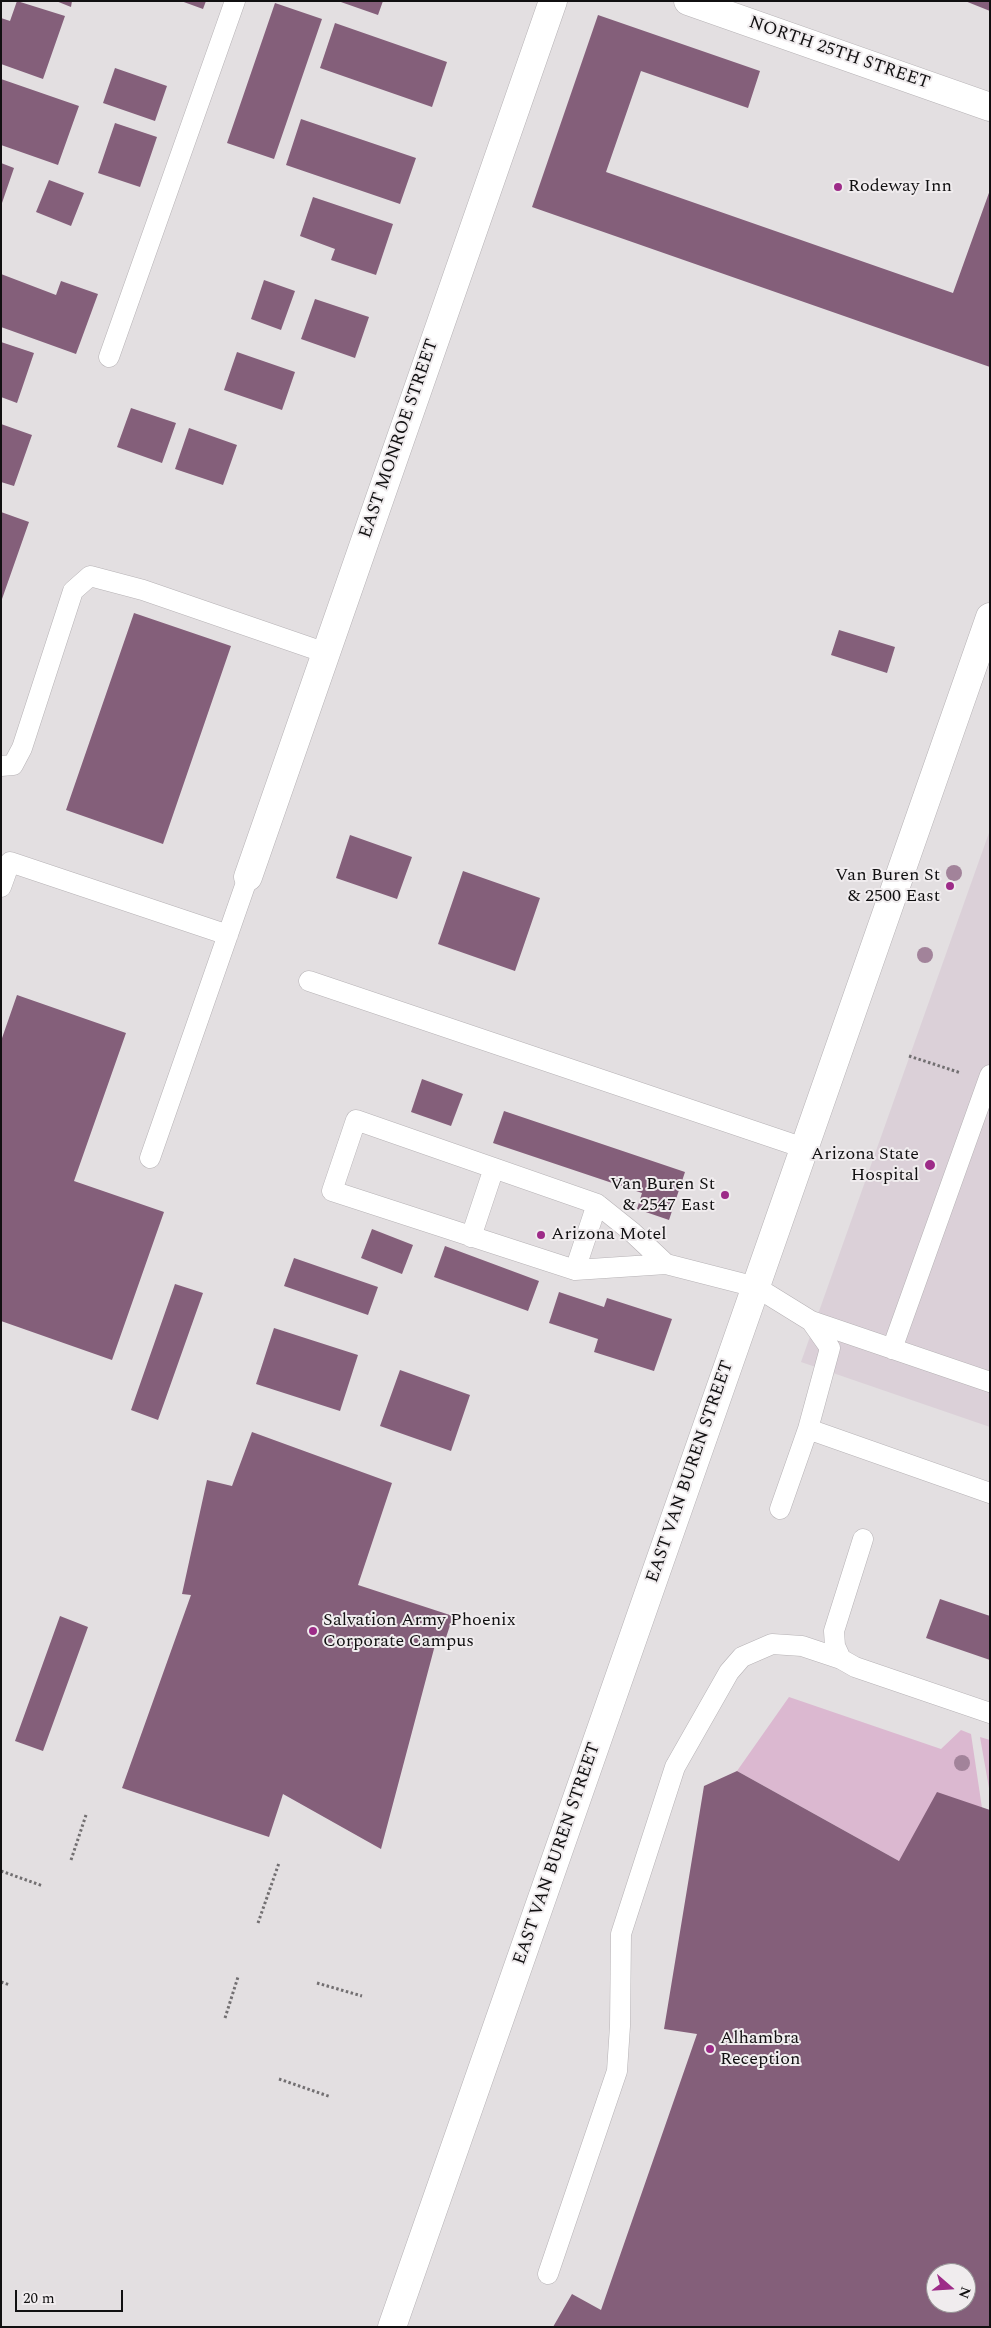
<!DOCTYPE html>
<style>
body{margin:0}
#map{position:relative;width:991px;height:2328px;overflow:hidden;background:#e3dfe1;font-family:Spectral,serif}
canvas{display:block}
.frame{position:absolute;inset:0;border:2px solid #111011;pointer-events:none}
.north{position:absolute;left:926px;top:2263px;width:50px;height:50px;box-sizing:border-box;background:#f0ecee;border:1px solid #979496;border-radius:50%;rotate:109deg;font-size:14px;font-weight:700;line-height:20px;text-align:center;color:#111011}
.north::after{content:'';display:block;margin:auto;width:18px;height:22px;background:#9d2b88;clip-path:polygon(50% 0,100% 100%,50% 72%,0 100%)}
.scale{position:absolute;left:15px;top:2290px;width:108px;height:22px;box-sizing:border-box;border:2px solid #111011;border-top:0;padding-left:6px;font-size:15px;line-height:18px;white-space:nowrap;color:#111011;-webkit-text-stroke:4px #f0ecee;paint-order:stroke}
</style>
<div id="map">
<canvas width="991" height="2328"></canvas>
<div class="frame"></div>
<div class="north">N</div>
<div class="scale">20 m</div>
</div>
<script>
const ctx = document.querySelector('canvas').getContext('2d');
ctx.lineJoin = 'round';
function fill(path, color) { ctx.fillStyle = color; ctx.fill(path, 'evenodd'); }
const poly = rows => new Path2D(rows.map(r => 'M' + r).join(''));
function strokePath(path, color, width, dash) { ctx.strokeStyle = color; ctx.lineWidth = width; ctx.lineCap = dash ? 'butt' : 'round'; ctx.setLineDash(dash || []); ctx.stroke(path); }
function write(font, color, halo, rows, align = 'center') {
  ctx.font = font + ' Spectral,serif'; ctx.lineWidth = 4; ctx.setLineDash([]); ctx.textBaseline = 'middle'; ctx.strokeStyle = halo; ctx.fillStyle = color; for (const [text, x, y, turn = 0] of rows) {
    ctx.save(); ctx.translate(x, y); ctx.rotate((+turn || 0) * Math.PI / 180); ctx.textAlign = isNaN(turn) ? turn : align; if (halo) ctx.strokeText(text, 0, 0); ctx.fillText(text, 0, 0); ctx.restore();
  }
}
const built = poly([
 [990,830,990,1427,801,1362]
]);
const green = poly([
 [789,1697,941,1749,961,1730,971,1734,982,1808,899,1861,737,1771],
 [980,1737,990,1740,990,1794]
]);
const building = poly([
 [17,1,65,16,43,79,1,64,1,18,10,21],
 [56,1,72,1,71,7],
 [181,1,206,1,203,9],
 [338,1,383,1,378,15],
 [965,1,990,1,990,11],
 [275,3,322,19,274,159,227,143],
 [598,15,760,71,748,108,641,71,606,172,953,293,990,190,990,367,532,207],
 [335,23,447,62,432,107,320,68],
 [115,68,167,86,155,121,103,103],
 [1,79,79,106,58,165,1,145],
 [301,119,416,158,400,204,286,165],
 [115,123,157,137,140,187,98,173],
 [1,163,14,168,2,203,1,203],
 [49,180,84,193,71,226,36,212],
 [313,197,393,224,376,275,331,260,335,249,300,236],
 [1,274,56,295,61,281,98,294,76,354,1,327],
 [264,280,295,291,281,330,251,319],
 [315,299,369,317,355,358,301,339],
 [1,342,34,353,17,403,1,397],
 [237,352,295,372,282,410,224,390],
 [131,408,176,423,162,463,117,447],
 [1,424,32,435,14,486,1,482],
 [189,428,237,445,223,485,175,469],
 [1,512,29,522,2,599,1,599],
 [134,613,231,646,163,844,66,810],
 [839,630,895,647,887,673,831,655],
 [350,835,412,857,397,899,336,878],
 [463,871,540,898,515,971,438,944],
 [17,995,126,1033,74,1181,164,1212,112,1360,1,1321,1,1041],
 [422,1079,463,1094,451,1126,411,1112],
 [504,1111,685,1172,669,1220,637,1209,642,1193,493,1143],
 [372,1229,413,1245,402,1274,361,1258],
 [445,1246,539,1281,528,1311,434,1277],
 [294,1258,378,1287,368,1315,284,1286],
 [175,1284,203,1293,158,1420,131,1410],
 [559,1292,604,1307,607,1298,672,1319,654,1371,594,1352,598,1339,549,1323],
 [274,1328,358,1355,340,1411,256,1384],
 [400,1370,470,1395,451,1451,380,1426],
 [252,1432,392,1483,358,1585,453,1616,443,1647,435,1645,381,1849,283,1794,269,1837,122,1788,191,1595,182,1594,207,1480,232,1486],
 [940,1599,990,1616,990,1660,926,1638],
 [60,1616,88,1627,43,1751,15,1741],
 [737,1771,899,1861,937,1792,990,1810,990,2327,553,2327,572,2294,601,2310,697,2034,664,2029,704,1786],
 [936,2273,966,2273,966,2303,936,2303]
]);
const path = poly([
 [909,1056,961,1073],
 [1,1751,2,1751],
 [71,1860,86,1815],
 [1,1871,43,1886],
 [258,1923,279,1863],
 [1,1982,10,1985],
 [317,1983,362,1996],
 [225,2018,238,1977],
 [279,2079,331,2097]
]);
const service = poly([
 [109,357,235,1],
 [1,766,13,765,22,748,73,591,90,576,143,590,326,653],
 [1,887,10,862,228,935],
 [309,981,804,1148],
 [150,1158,248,877],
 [597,1204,575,1270,332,1191,356,1120,597,1204,632,1232,666,1264],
 [471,1237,494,1168],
 [575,1270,666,1264,756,1287,811,1321,830,1348,808,1429],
 [811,1321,990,1382],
 [892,1349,990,1075],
 [780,1509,808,1429,990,1493],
 [863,1539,834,1631,835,1646,841,1659,855,1667,990,1713],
 [548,2274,617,2071,620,2026,621,1934,675,1767,729,1672,742,1657,772,1644,802,1646,841,1659]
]);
const minor = poly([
 [688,1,990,107],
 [248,877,553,1]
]);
const primary = poly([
 [392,2327,990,617]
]);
const trees = [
 [954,873],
 [925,955],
 [962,1763]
];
const markers = [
 [838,187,5,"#9d2b88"],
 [950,886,5,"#9d2b88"],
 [930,1165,6,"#9d2b88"],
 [725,1195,5,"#9d2b88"],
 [541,1235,5,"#9d2b88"],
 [313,1631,5,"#9d2b88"],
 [710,2049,5,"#9d2b88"]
];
const streetNames = [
 ["NORTH 25TH STREET",839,54,19],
 ["EAST MONROE STREET",400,439,-71],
 ["EAST VAN BUREN STREET",691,1472,-71],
 ["EAST VAN BUREN STREET",558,1854,-71]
];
const poiNames = [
 ["Rodeway Inn",848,187],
 ["Van Buren St",940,876,"right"],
 ["& 2500 East",940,897,"right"],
 ["Arizona State",919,1155,"right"],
 ["Hospital",919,1176,"right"],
 ["Van Buren St",715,1185,"right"],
 ["& 2547 East",715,1206,"right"],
 ["Arizona Motel",551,1235],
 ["Salvation Army Phoenix",323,1621],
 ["Corporate Campus",323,1642],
 ["Alhambra",720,2039],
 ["Reception",720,2060]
];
fill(built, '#dbd0d8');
fill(green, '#dbb8d0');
fill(building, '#845f7a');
strokePath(service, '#b6b2b5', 21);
strokePath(minor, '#b6b2b5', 29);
strokePath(primary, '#b6b2b5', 29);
strokePath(path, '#726f71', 3, [2.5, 2.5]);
strokePath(service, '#fff', 20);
strokePath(minor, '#fff', 28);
strokePath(primary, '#fff', 28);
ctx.fillStyle = '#a2839a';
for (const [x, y] of trees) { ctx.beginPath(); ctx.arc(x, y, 8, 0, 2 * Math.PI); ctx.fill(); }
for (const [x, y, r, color] of markers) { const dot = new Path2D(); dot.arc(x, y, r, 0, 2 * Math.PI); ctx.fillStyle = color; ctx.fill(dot); strokePath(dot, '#f0ecee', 2); }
write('18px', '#111011', '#f0ecee', streetNames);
write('18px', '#111011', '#f0ecee', poiNames, 'left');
</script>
